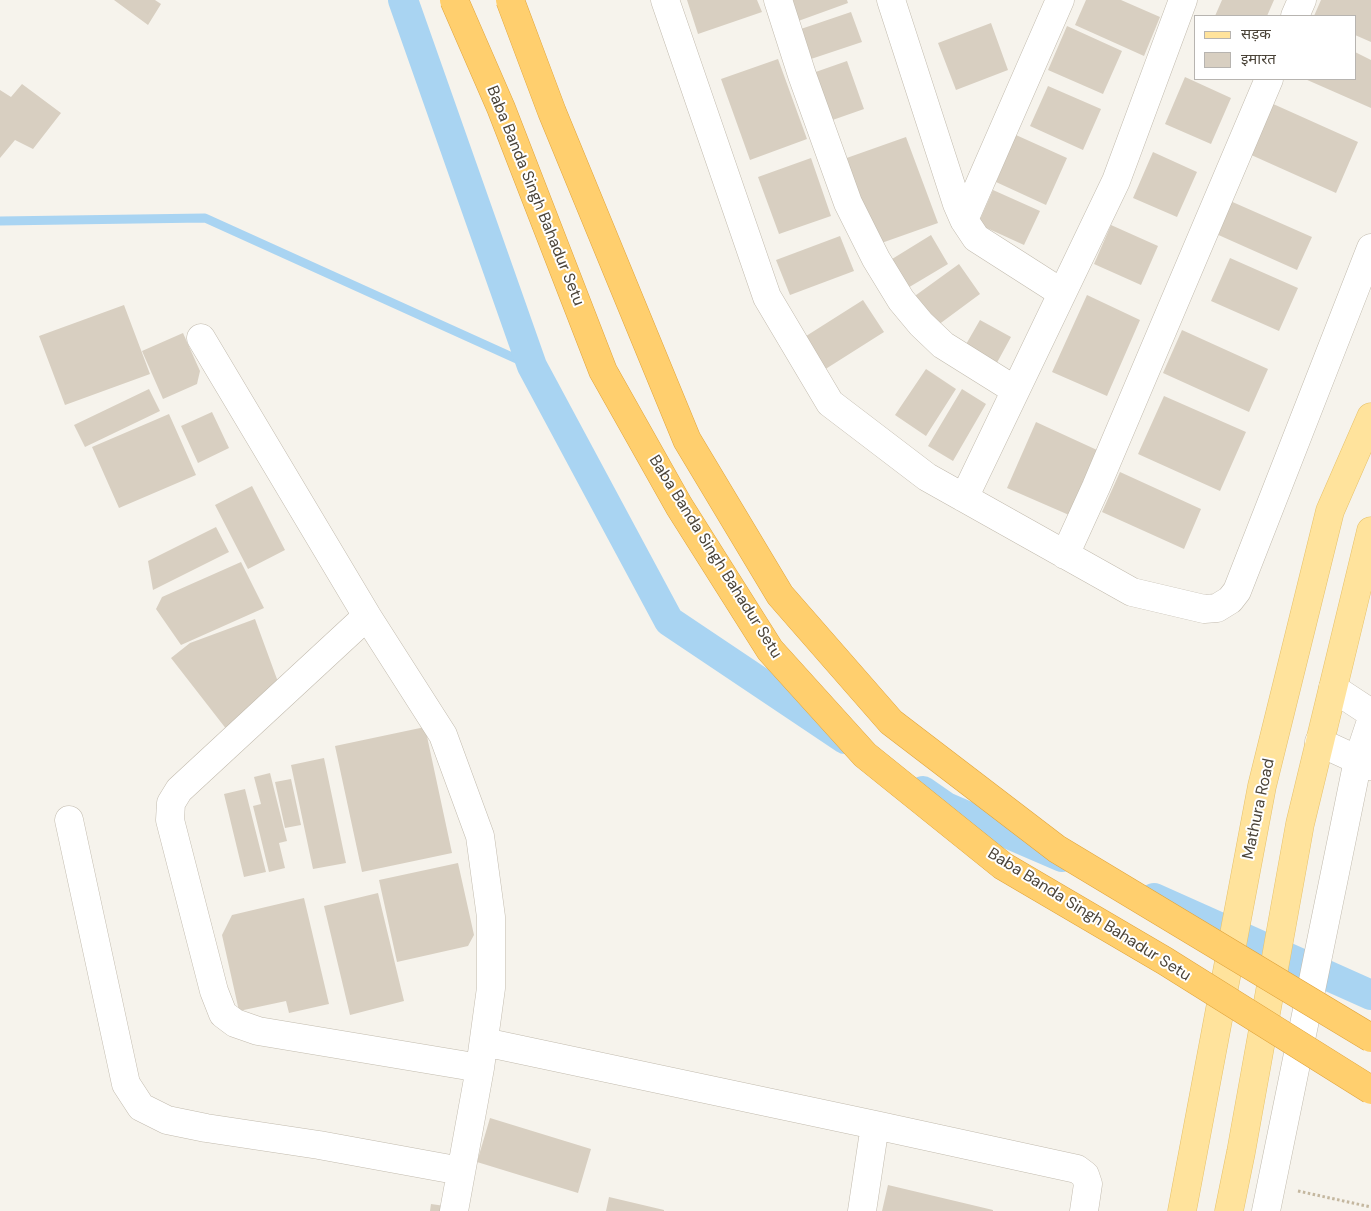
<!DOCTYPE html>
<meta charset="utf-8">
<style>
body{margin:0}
#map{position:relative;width:1371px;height:1211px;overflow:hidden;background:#f6f3ec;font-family:"DM Sans","Noto Sans Devanagari",sans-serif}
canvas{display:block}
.legend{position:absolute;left:1194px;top:15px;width:162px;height:65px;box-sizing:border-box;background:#fff;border:1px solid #b7b4b0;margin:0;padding:6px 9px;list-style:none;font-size:15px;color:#4b4439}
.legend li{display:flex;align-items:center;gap:10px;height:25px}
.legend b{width:25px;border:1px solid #b7b4b0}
</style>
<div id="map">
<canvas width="1371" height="1211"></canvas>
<ul class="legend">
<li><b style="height:6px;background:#ffe39c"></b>सड़क</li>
<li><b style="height:14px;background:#d8cfc1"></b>इमारत</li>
</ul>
</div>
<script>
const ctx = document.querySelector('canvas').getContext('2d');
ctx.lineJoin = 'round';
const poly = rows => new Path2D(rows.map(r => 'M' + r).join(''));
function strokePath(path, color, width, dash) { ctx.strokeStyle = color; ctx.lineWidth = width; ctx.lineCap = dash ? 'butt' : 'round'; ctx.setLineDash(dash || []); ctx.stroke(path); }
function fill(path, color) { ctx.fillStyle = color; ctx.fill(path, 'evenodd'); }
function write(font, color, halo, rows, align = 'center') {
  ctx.font = font + ' "DM Sans",sans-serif'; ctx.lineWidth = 4; ctx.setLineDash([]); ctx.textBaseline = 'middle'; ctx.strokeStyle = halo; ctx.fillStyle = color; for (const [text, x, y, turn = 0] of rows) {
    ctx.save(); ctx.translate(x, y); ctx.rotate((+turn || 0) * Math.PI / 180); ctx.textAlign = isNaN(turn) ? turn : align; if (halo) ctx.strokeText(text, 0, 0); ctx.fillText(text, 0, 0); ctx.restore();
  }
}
const stream = poly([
 [0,221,205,218,532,366]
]);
const canal = poly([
 [403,0,532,366,669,621,845,739],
 [923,791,946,807,1062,857],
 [1154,898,1371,995]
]);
const building = poly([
 [114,0,155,0,161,4,148,25],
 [687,0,757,0,762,12,698,34],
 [782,0,847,0,848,3,790,24],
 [1086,0,1121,0,1160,17,1144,56,1075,25],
 [1222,0,1274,0,1267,16,1215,16],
 [1321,0,1371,0,1371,42,1355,35,1355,16,1314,16],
 [851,12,862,42,802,62,792,32],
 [991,23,1008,70,956,90,938,43],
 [1067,26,1122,51,1103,94,1048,70],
 [1355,52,1371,60,1371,108,1305,79,1355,79],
 [778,59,807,139,750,160,721,79],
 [847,61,864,109,824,123,807,75],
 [1185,77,1231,98,1211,144,1165,124],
 [22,84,61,113,33,149,15,140,0,158,0,90,11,97],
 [1048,86,1101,109,1083,150,1030,126],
 [1271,103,1358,142,1336,193,1249,154],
 [1016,135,1067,158,1046,205,996,182],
 [906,137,938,223,873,246,841,160],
 [1153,152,1197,172,1177,217,1133,198],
 [811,158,831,216,779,234,758,177],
 [993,190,1040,211,1024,245,978,224],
 [1228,200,1312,237,1297,270,1214,233],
 [1111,225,1158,246,1141,285,1094,264],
 [931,235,948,264,901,292,884,264],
 [840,236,854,271,790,295,776,260],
 [1230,258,1298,288,1279,331,1211,301],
 [959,264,980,294,934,328,912,298],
 [1087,295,1140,320,1107,396,1052,372],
 [863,300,884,332,824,370,803,338],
 [124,305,150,374,65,405,39,336],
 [980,320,1011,337,993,370,961,353],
 [1182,330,1268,369,1249,412,1163,373],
 [183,333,200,371,197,384,163,399,142,351],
 [926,369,956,389,926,436,895,415],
 [149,389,160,411,85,447,74,425],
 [962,389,986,404,953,461,928,446],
 [1164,396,1246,432,1220,491,1138,454],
 [212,412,229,448,198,463,181,426],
 [169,414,196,475,119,508,92,447],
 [1036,422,1097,450,1069,515,1007,488],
 [1120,472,1201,509,1184,549,1102,512],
 [252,486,285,550,248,569,215,505],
 [216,527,229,552,153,590,148,561],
 [241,562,264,608,181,645,156,609,162,597],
 [255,619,281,690,227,730,171,658,190,643],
 [425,727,452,853,362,872,335,746],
 [324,758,346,863,313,869,291,765],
 [270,773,287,841,279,843,285,868,269,872,253,806,261,804,254,777],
 [291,779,301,825,285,828,275,782],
 [245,789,266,872,244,877,224,794],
 [458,863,474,935,468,946,397,962,379,880],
 [378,893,404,1001,350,1015,324,906],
 [304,898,329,1004,289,1013,286,1001,239,1011,222,935,232,915],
 [490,1118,591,1149,578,1193,477,1162],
 [888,1185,993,1210,993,1211,882,1211],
 [609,1197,664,1210,664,1211,606,1211],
 [431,1204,445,1206,444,1211,430,1211]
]);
const path = poly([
 [1298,1191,1371,1207]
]);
const minor = poly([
 [665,0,767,297,830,403,927,477,1132,592,1204,609,1217,608,1230,600,1237,591,1371,248],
 [778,0,802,75,848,203,876,259,901,300,921,324,943,345,1015,390],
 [891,0,957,204,964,220,976,238,1062,293],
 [1295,16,1302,0],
 [964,220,1060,0],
 [201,338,367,616,443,735,480,836,491,917,491,988,480,1068,454,1211],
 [964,498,1116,181,1183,0],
 [1065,555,1096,487,1269,79],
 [367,616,179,790,171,803,170,820,214,991,223,1014,235,1023,258,1031,480,1068],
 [1333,688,1371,713],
 [1319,742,1371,766],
 [69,820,126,1084,141,1107,167,1120,206,1128,319,1145,461,1171],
 [484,1042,875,1125,1077,1169,1085,1175,1088,1184,1084,1211],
 [862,1211,875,1125],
 [1266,1211,1358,760,1371,721]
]);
const major = poly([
 [1182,1211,1262,786,1330,511,1371,417],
 [1229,1211,1241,1152,1300,824,1371,531]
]);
const highwayBridge = poly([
 [454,0,501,108,603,371,679,506,770,650,865,755,1003,866,1165,961,1371,1090],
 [510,0,552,112,687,440,780,595,891,722,1057,849,1371,1038]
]);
const streetNames = [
 ["Baba Banda Singh Bahadur Setu",535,196,68],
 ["Baba Banda Singh Bahadur Setu",715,557,58],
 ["Mathura Road",1259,809,-78],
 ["Baba Banda Singh Bahadur Setu",1089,915,32]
];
strokePath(stream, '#a9d4f2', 9);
strokePath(canal, '#a9d4f2', 30);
fill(building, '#d8cfc1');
strokePath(minor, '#c2bbae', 29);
strokePath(major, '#e6c16a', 29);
strokePath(path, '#c4b79f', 3, [2.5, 2.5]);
strokePath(minor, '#fff', 28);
strokePath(major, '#ffe39c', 28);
strokePath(highwayBridge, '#e0a43c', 29, []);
strokePath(highwayBridge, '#ffcf6e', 28);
write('16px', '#4b4439', '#fff', streetNames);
</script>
